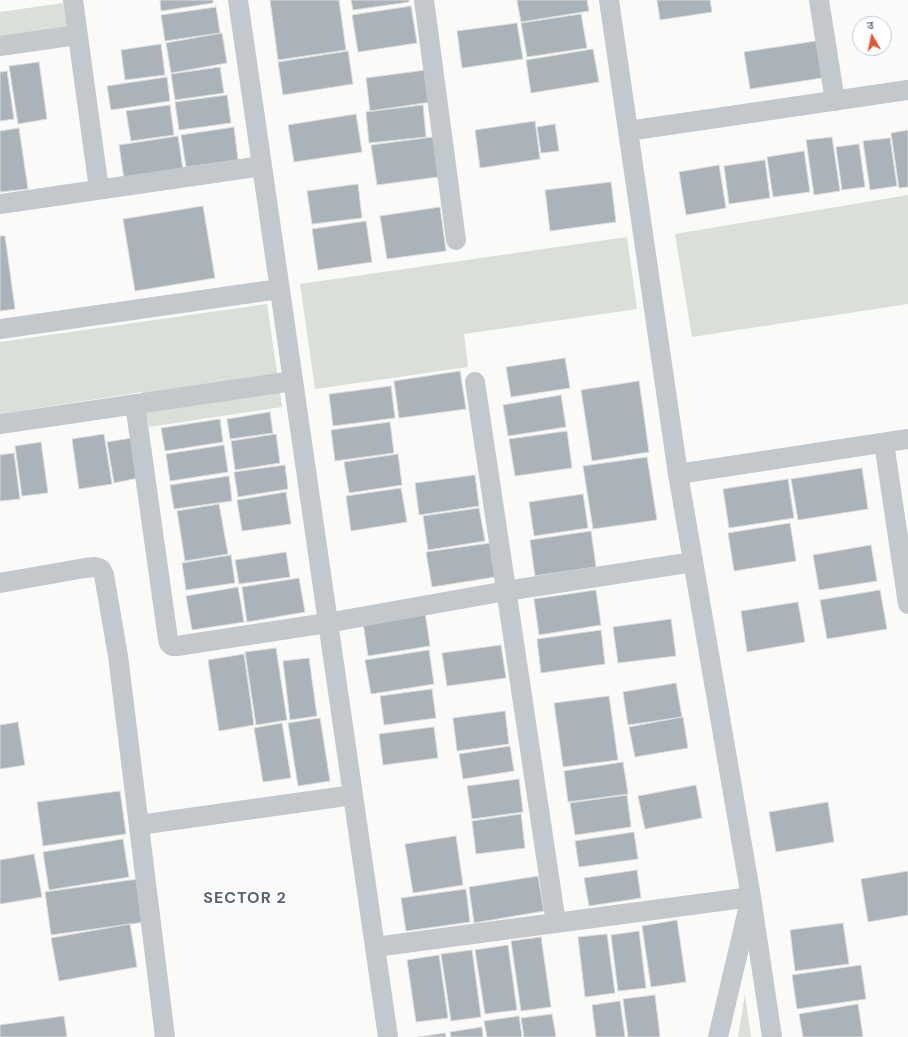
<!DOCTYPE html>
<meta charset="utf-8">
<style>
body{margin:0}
#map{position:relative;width:908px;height:1037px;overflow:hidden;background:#fafaf8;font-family:"DM Sans","Noto Sans Devanagari",sans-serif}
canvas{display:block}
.north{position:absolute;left:852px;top:16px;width:40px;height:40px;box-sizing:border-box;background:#fff;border:1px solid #c1c8cd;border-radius:50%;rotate:351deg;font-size:11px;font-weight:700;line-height:16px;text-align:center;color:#657683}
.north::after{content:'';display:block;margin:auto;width:14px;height:18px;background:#e4572e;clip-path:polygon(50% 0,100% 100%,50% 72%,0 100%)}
</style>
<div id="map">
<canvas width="908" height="1037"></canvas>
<div class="north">उ</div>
</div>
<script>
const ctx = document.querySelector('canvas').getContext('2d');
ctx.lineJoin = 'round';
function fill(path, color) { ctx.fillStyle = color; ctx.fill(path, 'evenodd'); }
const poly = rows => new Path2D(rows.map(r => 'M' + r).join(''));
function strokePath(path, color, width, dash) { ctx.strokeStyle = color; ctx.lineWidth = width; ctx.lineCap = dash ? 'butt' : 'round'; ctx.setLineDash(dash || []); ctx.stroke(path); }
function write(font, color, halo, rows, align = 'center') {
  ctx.font = font + ' "DM Sans",sans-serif'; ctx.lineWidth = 4; ctx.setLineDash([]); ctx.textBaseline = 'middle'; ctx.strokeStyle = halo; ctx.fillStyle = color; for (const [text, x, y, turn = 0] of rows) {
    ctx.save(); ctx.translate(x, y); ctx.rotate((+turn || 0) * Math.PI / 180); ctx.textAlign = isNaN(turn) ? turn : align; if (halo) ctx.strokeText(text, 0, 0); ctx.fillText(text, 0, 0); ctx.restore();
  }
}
const green = poly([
 [63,3,67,27,0,37,0,12],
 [908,195,908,304,692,337,675,234],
 [627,237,637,309,464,334,468,367,315,389,300,284],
 [267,304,282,407,149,427,142,392,0,414,0,342],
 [745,994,751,1037,738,1037]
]);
const building = poly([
 [160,0,213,0,213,3,161,11,160,0],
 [270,0,339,0,346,50,278,60,270,0],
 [351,0,409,0,409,2,353,10,351,0],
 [517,0,587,0,589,11,521,22,517,0],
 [657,0,710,0,712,12,660,20,657,0],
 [411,6,417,43,358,52,352,15,411,6],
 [216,7,220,33,165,41,161,15,216,7],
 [581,14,587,48,527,57,521,23,581,14],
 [517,23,523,59,462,68,457,31,517,23],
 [222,33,227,63,171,73,166,43,222,33],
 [816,41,822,78,750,89,744,52,816,41],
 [161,44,165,75,125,80,121,50,161,44],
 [593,49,599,82,531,93,526,60,593,49],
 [348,51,353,84,283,95,278,62,348,51],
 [39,62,47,119,18,124,9,66,39,62],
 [220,67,224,93,175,100,171,74,220,67],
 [426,70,431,102,370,111,366,78,426,70],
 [7,71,14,119,0,121,0,72,7,71],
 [167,77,170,101,111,110,107,86,167,77],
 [227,95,231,123,179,130,175,102,227,95],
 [170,105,174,135,131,141,126,111,170,105],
 [423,105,426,137,369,143,366,112,423,105],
 [356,114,362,152,294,162,288,125,356,114],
 [535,121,540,159,480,168,475,130,535,121],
 [555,124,559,151,541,153,537,127,555,124],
 [234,127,238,160,186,167,181,135,234,127],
 [19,128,28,189,0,192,0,131,19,128],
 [908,130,908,187,899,188,891,133,908,130],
 [178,136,183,170,124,179,119,145,178,136],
 [433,137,438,177,377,185,371,145,433,137],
 [832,137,840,191,814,195,806,140,832,137],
 [890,138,897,186,870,190,863,141,890,138],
 [859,144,865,187,842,190,836,147,859,144],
 [804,151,810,192,773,197,767,157,804,151],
 [765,160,770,198,729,204,724,166,765,160],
 [719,165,726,208,686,215,679,172,719,165],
 [611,182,616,222,550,231,545,190,611,182],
 [358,184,362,218,312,224,307,191,358,184],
 [203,206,215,278,135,291,123,219,203,206],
 [440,207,446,251,387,259,380,216,440,207],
 [366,221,372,262,318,270,312,229,366,221],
 [0,236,5,236,15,309,0,311,0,236],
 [565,358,570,388,511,397,506,367,565,358],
 [460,371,466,409,399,418,394,381,460,371],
 [639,381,649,452,592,461,581,390,639,381],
 [391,386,395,418,333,426,329,394,391,386],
 [561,395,566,427,508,436,503,405,561,395],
 [270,412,273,433,230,439,227,419,270,412],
 [220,419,223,442,165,451,161,428,220,419],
 [390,422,394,453,335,461,331,430,390,422],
 [567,431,572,468,515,476,509,439,567,431],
 [104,434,112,484,79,489,72,439,104,434],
 [276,434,280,463,235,470,231,441,276,434],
 [132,438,138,478,114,483,107,442,132,438],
 [41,442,48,493,22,496,15,446,41,442],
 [224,445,228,472,170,481,166,454,224,445],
 [14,453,20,499,0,501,0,455,14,453],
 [398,454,402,485,349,493,344,462,398,454],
 [647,457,657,520,593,529,583,466,647,457],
 [285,465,288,489,238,497,234,472,285,465],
 [862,468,868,509,798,520,791,479,862,468],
 [475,475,479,506,419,515,415,483,475,475],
 [229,476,232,501,174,509,170,485,229,476],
 [788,479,794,518,729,528,723,489,788,479],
 [401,488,407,522,351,531,346,496,401,488],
 [286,492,291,524,242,531,237,500,286,492],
 [583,494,588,528,534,536,529,502,583,494],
 [219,504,228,554,185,561,177,511,219,504],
 [479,508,485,541,428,550,423,516,479,508],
 [790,523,796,561,734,571,728,533,790,523],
 [591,531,596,567,535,576,530,540,591,531],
 [490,543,495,577,432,587,426,552,490,543],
 [871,545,877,581,819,590,813,555,871,545],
 [286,552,290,577,239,584,235,560,286,552],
 [231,555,235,583,186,590,182,563,231,555],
 [299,578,305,612,247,622,242,587,299,578],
 [238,587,244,622,192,630,186,596,238,587],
 [596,590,601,625,539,635,534,599,596,590],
 [880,590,887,629,827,639,820,600,880,590],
 [798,602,805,642,747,652,741,611,798,602],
 [425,612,430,646,368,656,363,622,425,612],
 [671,619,676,656,618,663,613,627,671,619],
 [601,630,605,664,541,673,537,639,601,630],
 [501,645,506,678,447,686,442,653,501,645],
 [276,648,287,720,256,725,245,652,276,648],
 [429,650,434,684,371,694,365,660,429,650],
 [244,654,254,725,219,731,208,660,244,654],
 [309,658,317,716,290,720,283,661,309,658],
 [676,683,682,717,628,725,623,692,676,683],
 [432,689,436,718,384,725,380,696,432,689],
 [609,696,618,760,563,767,554,703,609,696],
 [505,711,509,744,457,751,453,718,505,711],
 [683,717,688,748,635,757,629,727,683,717],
 [320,718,330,781,298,786,288,723,320,718],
 [18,722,25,765,0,769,0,725,18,722],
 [282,723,291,778,263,782,254,728,282,723],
 [434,727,438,758,383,765,379,734,434,727],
 [510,746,514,771,463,779,459,754,510,746],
 [623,762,628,794,568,802,564,771,623,762],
 [519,779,523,812,472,819,467,786,519,779],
 [696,785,702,818,645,829,638,796,696,785],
 [120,791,126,834,43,846,37,802,120,791],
 [627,795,631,827,575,835,570,803,627,795],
 [828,802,834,842,776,852,769,812,828,802],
 [521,814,525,848,476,854,472,821,521,814],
 [634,832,638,859,579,867,575,841,634,832],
 [456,836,463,885,413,893,405,844,456,836],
 [123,839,129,877,49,890,43,852,123,839],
 [34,854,42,897,0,904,0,860,34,854],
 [637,870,641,898,589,906,584,878,637,870],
 [908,871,908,915,868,922,861,879,908,871],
 [538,876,544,911,474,923,469,887,538,876],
 [138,879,145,922,51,935,45,892,138,879],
 [466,889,470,922,406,931,401,898,466,889],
 [677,920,686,982,651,987,642,926,677,920],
 [843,923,849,964,795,971,790,930,843,923],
 [130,924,137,967,59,981,51,938,130,924],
 [639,931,646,988,618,991,611,935,639,931],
 [607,934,615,993,585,997,578,937,607,934],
 [541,937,551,1007,521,1011,511,941,541,937],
 [508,945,517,1010,485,1014,475,950,508,945],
 [472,950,481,1017,451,1021,441,954,472,950],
 [439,955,448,1018,416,1022,407,960,439,955],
 [861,965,866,999,797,1009,792,975,861,965],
 [655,995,660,1037,628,1037,623,999,655,995],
 [620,1001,625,1037,596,1037,592,1005,620,1001],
 [858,1004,863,1037,803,1037,799,1014,858,1004],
 [552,1014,556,1037,524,1037,521,1018,552,1014],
 [64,1016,67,1037,0,1037,0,1025,64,1016],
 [519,1016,522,1037,487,1037,484,1021,519,1016],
 [482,1027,483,1037,451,1037,450,1032,482,1027],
 [445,1033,446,1037,418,1037,445,1033]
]);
const minor = poly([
 [73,0,99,189],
 [238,0,388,1037],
 [424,0,456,240],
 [609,0,678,474,751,897,772,1037],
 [819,0,835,101],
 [0,46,77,35],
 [628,131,908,90],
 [0,204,262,166],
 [0,329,279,289],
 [475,382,556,923],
 [135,404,168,639,169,643,172,646,177,646,327,623,506,591,693,562],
 [0,424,293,381],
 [884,443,908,604],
 [678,474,908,439],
 [0,583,85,568,95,567,101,569,104,575,118,656,165,1037],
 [139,825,353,795],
 [375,947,751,897,718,1037]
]);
const districtNames = [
 ["SECTOR 2",245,899]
];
fill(green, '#dadfd7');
fill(building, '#aab3b9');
strokePath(building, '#dcdcda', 1);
strokePath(minor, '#c3c8cc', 20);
ctx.letterSpacing = '1px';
write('bold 16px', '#57646e', '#fff', districtNames);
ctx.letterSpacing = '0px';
</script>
